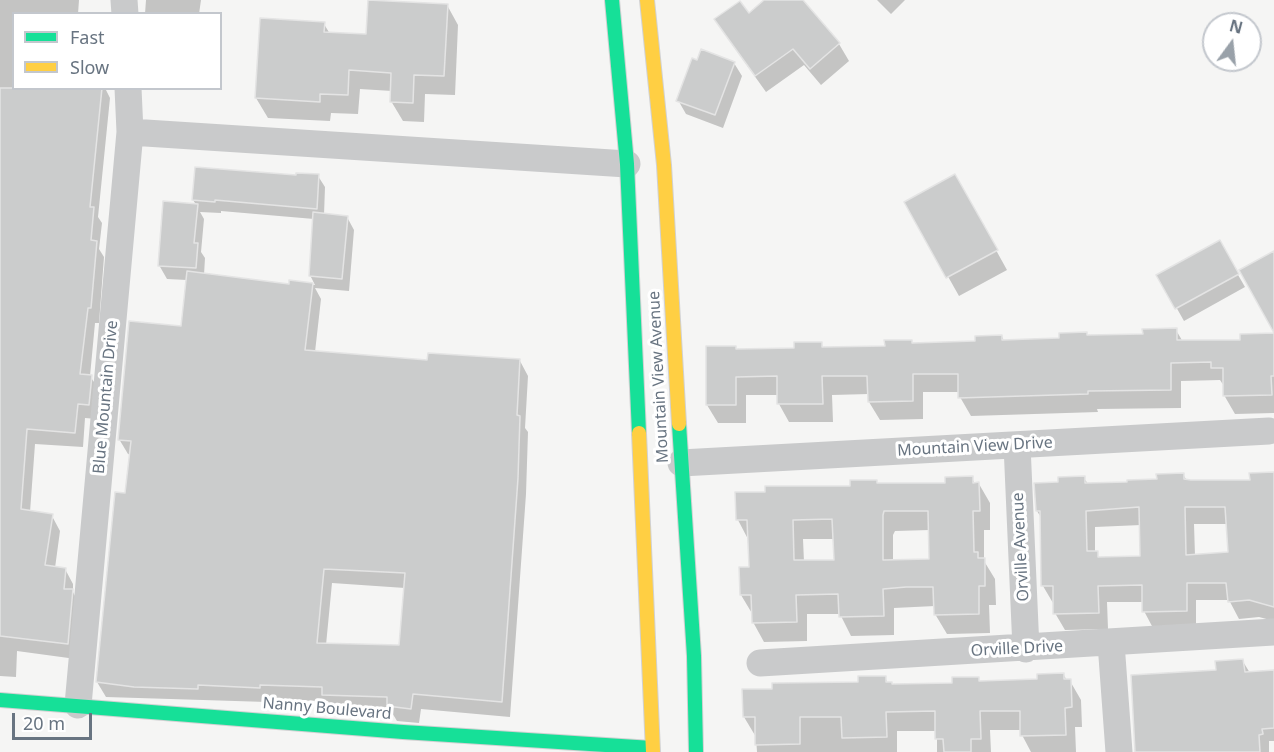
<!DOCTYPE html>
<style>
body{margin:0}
#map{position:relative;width:1274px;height:752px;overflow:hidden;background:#f5f5f4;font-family:"Noto Sans",sans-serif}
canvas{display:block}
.legend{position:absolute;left:12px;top:12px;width:210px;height:78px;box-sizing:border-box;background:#fff;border:2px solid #c3c7cd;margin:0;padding:8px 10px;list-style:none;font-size:18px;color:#687481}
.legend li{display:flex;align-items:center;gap:12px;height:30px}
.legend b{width:30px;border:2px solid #c3c7cd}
.north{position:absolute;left:1202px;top:12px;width:60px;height:60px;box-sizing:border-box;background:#fff;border:2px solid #c3c7cd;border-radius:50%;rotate:15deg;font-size:16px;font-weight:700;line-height:24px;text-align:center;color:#687481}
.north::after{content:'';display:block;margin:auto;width:21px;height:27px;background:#99a1a9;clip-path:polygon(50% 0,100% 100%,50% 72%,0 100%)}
.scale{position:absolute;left:12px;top:713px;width:80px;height:27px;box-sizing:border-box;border:3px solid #687481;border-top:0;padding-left:8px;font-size:18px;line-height:21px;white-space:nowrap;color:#687481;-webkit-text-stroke:4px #fff;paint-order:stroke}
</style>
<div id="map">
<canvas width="1274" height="752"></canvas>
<ul class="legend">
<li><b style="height:8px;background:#16e098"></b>Fast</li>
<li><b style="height:8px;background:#ffcf43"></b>Slow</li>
</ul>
<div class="north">N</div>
<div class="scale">20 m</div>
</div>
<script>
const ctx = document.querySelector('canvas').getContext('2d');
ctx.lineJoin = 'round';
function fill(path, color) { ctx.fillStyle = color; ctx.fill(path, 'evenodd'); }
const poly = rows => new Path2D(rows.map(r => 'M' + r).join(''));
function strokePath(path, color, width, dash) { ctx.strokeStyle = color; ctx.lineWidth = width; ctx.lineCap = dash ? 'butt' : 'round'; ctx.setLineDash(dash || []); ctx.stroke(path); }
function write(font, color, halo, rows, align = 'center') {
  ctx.font = font + ' "Noto Sans",sans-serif'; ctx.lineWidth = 6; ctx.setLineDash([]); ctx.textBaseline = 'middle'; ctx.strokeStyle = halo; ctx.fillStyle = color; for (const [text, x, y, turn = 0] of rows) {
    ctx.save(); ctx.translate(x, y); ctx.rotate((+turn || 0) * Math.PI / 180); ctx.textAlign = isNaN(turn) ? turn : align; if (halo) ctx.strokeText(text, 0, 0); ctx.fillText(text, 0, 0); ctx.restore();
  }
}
const shadow = poly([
 [0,0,79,0,78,14,14,14,14,88,105,88,110,98,98,217,102,223,99,249,104,257,99,323,95,323,90,376,100,391,97,419,85,418,83,447,35,444,30,512,52,516,60,531,55,568,65,569,73,584,73,592,80,606,76,659,17,651,16,677,0,676],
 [146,0,201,0,199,14,145,14],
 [767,0,801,0,839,44,849,61,821,85,804,65,766,92,726,36,716,19,749,16],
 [877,0,905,0,891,14],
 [447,5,458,25,455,95,425,94,424,122,403,121,391,101,392,91,360,89,358,114,331,113,330,121,268,118,256,98,324,24,330,34,368,36],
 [734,63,742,76,723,128,686,114,678,100],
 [297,176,318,176,325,187,324,215,347,217,354,230,349,291,315,288,321,299,315,352,429,362,520,361,528,376,525,428,528,432,526,494,510,717,421,709,419,723,397,721,391,711,332,709,328,701,268,700,267,702,106,697,97,682,131,455,128,454,119,439,182,328,187,280,167,279,159,265,197,206,193,200],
 [221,211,314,219,310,275,315,285,291,282,290,285,204,275,205,258,201,252,204,219,200,212,221,213],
 [332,583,405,588,400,646,326,645],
 [955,176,1007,270,959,296,906,202],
 [1219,242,1245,287,1184,321,1158,275],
 [1176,330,1183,342,1241,341,1274,335,1274,413,1235,414,1224,395,1224,386,1220,380,1181,381,1181,408,1097,409,1098,412,971,416,960,397,960,392,923,392,923,419,880,420,869,402,869,394,832,395,833,422,789,422,779,404,779,395,746,395,746,423,718,423,707,405,736,350,796,350,821,343,824,349,886,347,911,341,913,344,976,342,1002,336,1004,341,1144,336],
 [1183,474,1187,481,1251,482,1274,474,1274,621,1259,617,1239,619,1229,600,1196,600,1196,627,1153,628,1144,611,1143,602,1107,602,1108,629,1065,630,1055,613,1055,603,1053,603,1043,586,1042,519,1037,511,1059,484,1084,478,1088,484,1158,481],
 [1194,524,1228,524,1229,553,1195,556],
 [1141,525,1141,557,1100,558,1095,552,1095,527],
 [972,478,975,484,979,484,990,503,990,530,984,530,984,561,995,579,996,605,989,605,990,633,947,634,935,614,935,606,894,608,894,635,851,636,840,614,807,614,807,641,764,642,753,622,753,615,741,595,750,568,749,541,738,520,737,494,851,488,876,482,878,485,947,484],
 [930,530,931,560,893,561,893,535,895,531],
 [803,539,835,539,835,561,804,562],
 [1242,660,1250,673,1274,672,1274,741,1269,741,1269,752,1136,752,1217,671],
 [1064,675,1067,681,1070,681,1081,700,1082,727,1075,727,1076,752,1031,752,1022,735,1022,730,990,730,991,752,937,752,937,731,897,731,897,752,757,752,756,737,744,717,744,691,773,691,860,683,885,677,888,684,892,685,953,685,978,678,980,682,1038,681]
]);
const building = poly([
 [368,0,448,4,444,76,414,75,413,103,390,102,391,73,349,70,348,95,320,94,320,102,255,98,260,18,325,22,324,32,366,34,368,0],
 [764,0,803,0,840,43,810,69,793,49,755,76,714,19,740,1,749,13,764,0],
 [701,49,735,62,715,115,676,101,692,58,697,60,701,49],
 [0,88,102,88,90,207,94,207,91,240,97,241,91,308,88,308,80,374,92,375,89,405,78,404,75,433,27,429,21,509,53,514,45,565,66,568,64,589,73,589,68,644,0,636,0,88],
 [195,167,296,175,296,173,319,174,317,209,215,200,215,202,192,200,195,167],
 [955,174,998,250,946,278,904,202,955,174],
 [163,201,198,204,194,243,198,243,196,268,158,266,163,201],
 [313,212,348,216,342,279,309,276,313,212],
 [1220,240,1239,274,1175,309,1156,275,1220,240],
 [1274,251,1274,333,1239,270,1274,251],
 [187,271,289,284,289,280,313,283,305,350,427,360,428,353,520,359,517,415,520,416,518,478,502,702,413,694,411,709,387,706,387,697,322,695,322,687,260,685,260,688,198,685,198,689,134,687,96,682,115,492,125,493,131,441,118,440,129,321,181,326,187,271],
 [324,569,405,573,399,645,317,643,324,569],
 [1177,328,1177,340,1240,340,1240,334,1274,333,1274,376,1271,376,1272,395,1223,396,1223,368,1211,368,1211,362,1171,363,1171,390,1088,391,1088,394,958,398,958,374,913,374,913,401,868,402,867,376,822,376,823,404,777,404,777,376,736,377,736,405,706,405,706,346,736,346,736,349,794,348,794,342,822,342,822,347,885,346,884,340,912,340,912,343,975,341,975,336,1002,335,1002,340,1059,338,1059,333,1087,332,1087,335,1143,334,1142,329,1177,328],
 [1274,472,1274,607,1249,600,1228,602,1226,583,1187,583,1187,611,1142,612,1142,585,1098,586,1099,613,1053,614,1053,586,1041,586,1040,511,1036,511,1034,483,1058,482,1058,477,1085,476,1085,483,1127,482,1127,480,1157,479,1156,474,1184,473,1184,479,1191,480,1250,480,1249,473,1274,472],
 [1139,507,1140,556,1098,557,1098,551,1087,551,1086,511,1139,507],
 [1185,507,1225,507,1228,552,1186,555,1185,507],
 [973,476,973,483,979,482,980,511,973,511,974,552,978,552,978,558,985,558,985,586,979,586,979,614,934,615,933,587,906,587,883,589,884,616,839,617,838,594,796,595,797,622,752,623,751,595,740,595,739,567,749,567,747,520,736,520,735,492,765,492,765,486,850,486,850,480,877,480,877,483,945,483,945,477,973,476],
 [884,511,928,511,929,559,883,560,883,515,884,511],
 [832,519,834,560,794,560,793,520,832,519],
 [1243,659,1245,672,1274,670,1274,728,1262,729,1263,734,1259,735,1260,752,1135,752,1131,675,1216,670,1215,661,1243,659],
 [1064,673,1064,679,1071,679,1072,707,1065,708,1066,735,1020,736,1020,711,980,711,981,739,971,739,971,752,944,752,943,739,935,739,935,711,886,712,887,737,842,738,841,717,800,717,800,744,755,745,755,717,743,717,742,689,772,689,772,683,858,682,858,676,886,676,886,682,892,682,892,684,952,683,952,677,979,677,979,681,1037,679,1037,674,1064,673]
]);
const street = poly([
 [124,0,125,14],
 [130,132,627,164],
 [1017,445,1026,649],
 [681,463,1269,431],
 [1111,643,1119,752],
 [760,663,1274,632],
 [78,705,130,132,128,88]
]);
const fast = poly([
 [612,0,627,164,639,433],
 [679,424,694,656,696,752],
 [0,700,403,732,652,748]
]);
const slow = poly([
 [647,0,664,165,679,424],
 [639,433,653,752]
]);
const streetNames = [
 ["Mountain View Avenue",659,377,-93],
 ["Blue Mountain Drive",106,397,-85],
 ["Mountain View Drive",975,447,-3],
 ["Orville Avenue",1021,547,-93],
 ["Orville Drive",1017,649,-3],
 ["Nanny Boulevard",327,709,5]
];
fill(shadow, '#0003');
fill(building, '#cbcccc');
strokePath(building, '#e4e4e4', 1.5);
strokePath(fast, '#d1d1d2', 16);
strokePath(slow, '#d1d1d2', 16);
strokePath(street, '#c9cacb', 27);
strokePath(fast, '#16e098', 14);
strokePath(slow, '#ffcf43', 14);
write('16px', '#687481', '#fff', streetNames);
</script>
